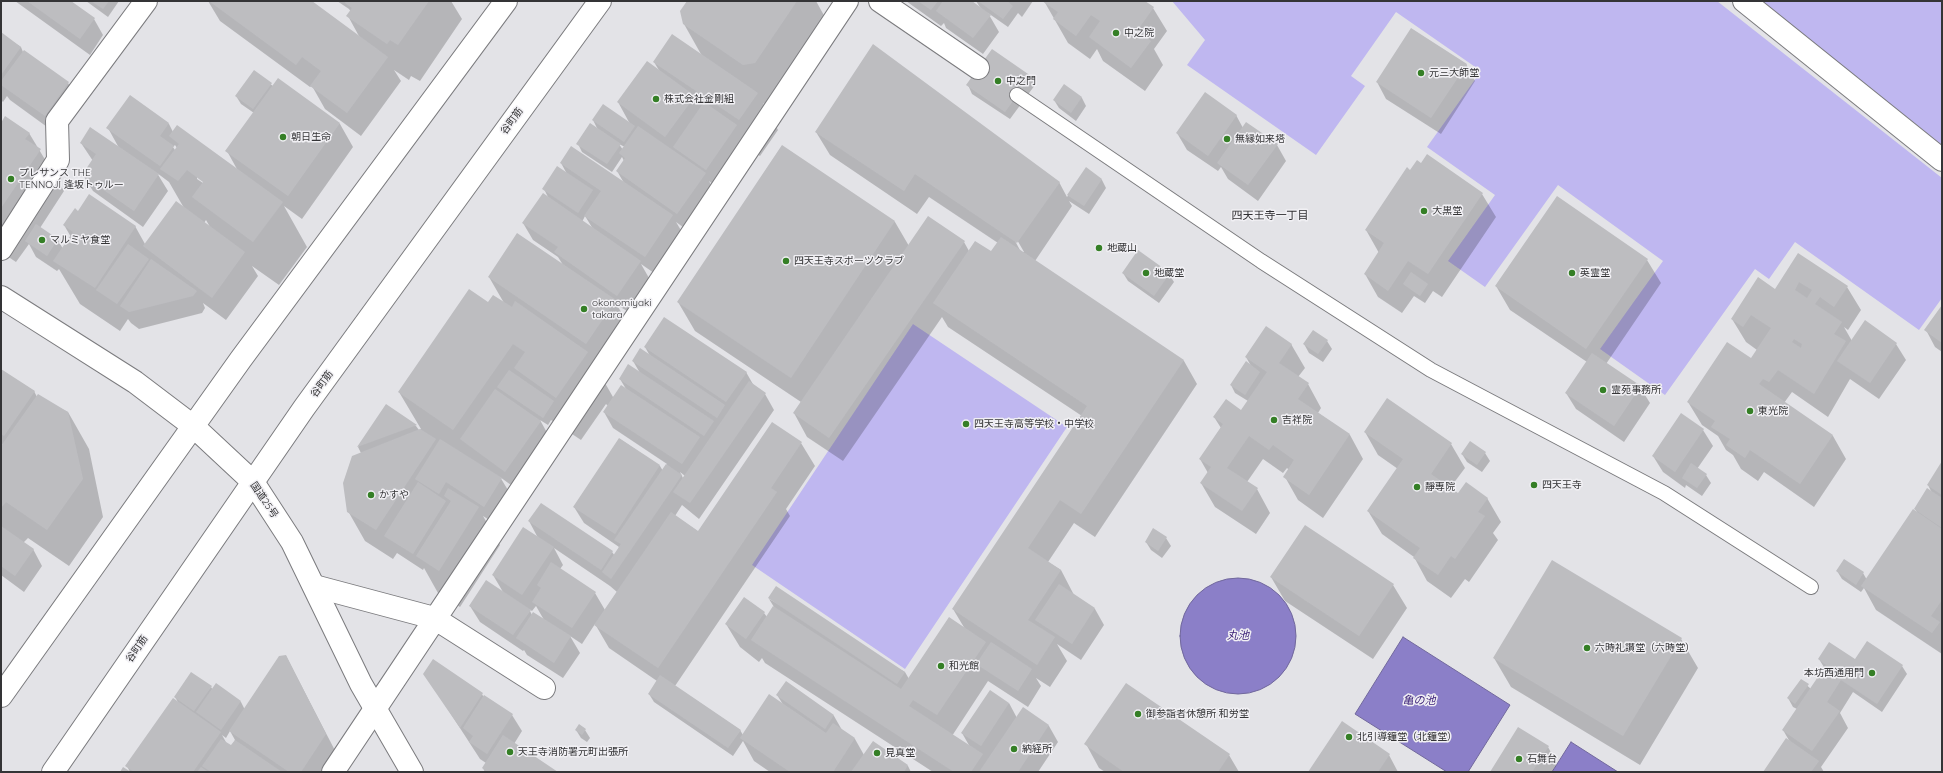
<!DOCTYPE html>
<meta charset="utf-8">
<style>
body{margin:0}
#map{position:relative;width:1943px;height:773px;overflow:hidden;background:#e3e3e7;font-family:Quicksand,sans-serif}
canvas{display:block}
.frame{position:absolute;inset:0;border:2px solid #343436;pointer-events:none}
</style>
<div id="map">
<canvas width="1943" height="773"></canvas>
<div class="frame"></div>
</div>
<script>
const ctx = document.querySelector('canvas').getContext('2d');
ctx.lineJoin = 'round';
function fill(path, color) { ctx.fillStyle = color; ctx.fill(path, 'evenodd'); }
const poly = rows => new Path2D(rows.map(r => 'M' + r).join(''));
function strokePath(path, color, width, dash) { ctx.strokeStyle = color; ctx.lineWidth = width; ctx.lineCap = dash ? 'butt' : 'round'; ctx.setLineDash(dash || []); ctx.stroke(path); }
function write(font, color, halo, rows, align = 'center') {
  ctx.font = font + ' Quicksand,"Noto Sans JP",sans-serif'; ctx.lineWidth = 3; ctx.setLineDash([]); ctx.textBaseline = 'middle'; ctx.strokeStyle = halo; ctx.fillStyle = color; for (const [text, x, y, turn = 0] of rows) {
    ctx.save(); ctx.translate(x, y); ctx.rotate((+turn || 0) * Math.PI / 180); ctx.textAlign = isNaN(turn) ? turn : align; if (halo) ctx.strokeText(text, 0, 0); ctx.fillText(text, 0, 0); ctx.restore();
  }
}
const green = poly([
 [1172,1,1717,1,1942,178,1942,298,1919,330,1795,242,1769,279,1755,269,1665,395,1600,349,1663,261,1558,185,1485,287,1448,261,1495,195,1427,147,1481,71,1396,12,1351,76,1365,86,1316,155,1187,65,1205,40],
 [1761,1,1942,1,1942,145],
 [913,324,1067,427,905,669,752,565]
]);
const water = poly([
 '1180 636a58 58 0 1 1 116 0a58 58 0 1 1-116 0Z',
 [1403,637,1510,705,1468,772,1447,772,1355,714,1403,637],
 [1571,742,1618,772,1552,772,1571,742]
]);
const shadow = poly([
 [15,1,69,1,94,19,103,35,90,55],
 [86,1,119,1,108,17],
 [208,1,310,1,360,38,348,16,351,12,349,9,337,1,451,1,462,19,420,81,411,76,409,80,394,70,401,81,361,136,325,109,312,86,310,87,220,21],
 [688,1,816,1,831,28,767,106,763,103,778,130,760,156,744,145,715,186,709,181,714,190,687,230,676,222,682,232,654,273,641,264,649,278,627,311,617,305,628,324,600,367,593,362,613,397,626,389,620,379,640,373,633,361,650,356,645,347,746,372,754,386,765,394,774,410,699,519,682,505,675,516,699,532,801,443,815,466,786,509,790,516,675,686,740,730,743,735,784,706,777,695,786,683,834,716,842,730,855,739,864,755,873,742,908,766,911,772,770,772,754,761,743,741,733,756,654,702,649,694,657,681,609,648,595,624,582,644,570,636,580,653,563,678,527,655,524,650,523,651,480,622,470,606,503,592,493,575,538,538,529,521,541,504,612,552,615,556,619,547,584,523,574,507,620,439,660,466,663,471,667,464,613,428,604,412,608,406,606,404,581,440,551,420,548,425,540,420,550,438,515,488,500,477,511,495,494,523,483,516,500,545,460,607,438,593,424,568,423,570,397,553,393,559,365,541,348,511,361,453,358,447,386,405,416,426,419,430,421,429,399,392,488,304,504,303,489,277,563,265,558,257,533,240,523,223,549,199,544,189,567,174,561,163,624,183,617,171,624,161,622,157,612,172,582,152,578,144,598,130,593,120,630,124,618,102,660,72,654,62,702,56,684,24],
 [619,144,625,147,623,150],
 [585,216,593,229,582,222],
 [680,472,685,476,683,478],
 [554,548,610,586,617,592,605,610,595,593,560,569,563,565],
 [536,606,544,620,532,615,529,609,532,611],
 [906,1,970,1,981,9,976,1,1033,1,1022,17,1018,13,1008,27,988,13,999,32,983,54,946,28,944,23,941,26],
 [1044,1,1144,1,1153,8,1167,31,1154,49,1163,65,1145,91,1103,61,1097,49,1090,59,1068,43],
 [1,34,21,47,23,52,68,83,78,99,54,132,10,100,7,96,3,102,1,100],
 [1466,64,1475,81,1441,134,1386,99,1377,82],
 [254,72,273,86,278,79,340,124,353,147,302,219,284,206,307,247,279,285,252,266,258,276,226,320,203,303,205,308,202,313,139,329,131,323,128,319,120,331,80,304,59,269,57,271,36,257,29,244,16,262,1,252,1,125,29,133,64,191,40,228,58,240,63,249,71,237,64,225,79,212,135,226,145,244,184,208,169,182,157,173,168,191,143,227,93,191,83,175,93,161,81,143,119,148,108,128,130,96,169,124,173,132,238,171,227,151,254,113,241,104,236,96],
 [175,145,177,148,175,150,173,147],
 [197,176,207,184,206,185,197,179],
 [206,220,210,227,204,223],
 [1030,76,1035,85,1010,119,972,94,968,85],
 [1064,86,1082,98,1086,106,1076,121,1059,108,1054,100],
 [1236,115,1243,128,1277,145,1286,161,1258,201,1228,179,1221,167,1218,171,1187,150,1177,133],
 [816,132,1059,182,1067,197,1086,169,1102,180,1106,188,1089,214,1069,201,1072,206,1035,261,1184,361,1197,384,1095,537,1074,523,1048,562,1061,570,1074,595,1095,609,1104,625,1081,660,1057,644,1067,661,1050,687,1036,678,1041,686,1028,707,988,681,952,736,970,747,962,733,1009,703,1017,718,1023,709,1049,726,1058,742,1038,772,933,772,765,663,762,658,759,662,740,647,726,624,764,613,767,617,774,607,769,599,905,672,909,679,965,629,953,609,1082,416,948,327,942,317,843,461,807,437,794,413,801,402,695,331,678,302,782,146,895,222,909,246,929,218,964,242,969,251,991,253,998,243,929,197,917,214,830,155],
 [1016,238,1024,252,1021,252,1014,239],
 [1411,171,1482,194,1496,217,1442,297,1433,291,1425,303,1414,296,1402,313,1378,297,1365,274,1379,253,1366,230],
 [1798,255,1847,287,1861,310,1848,330,1844,327,1852,341,1865,322,1896,344,1906,360,1879,399,1850,379,1828,417,1792,392,1784,403,1833,436,1846,459,1814,507,1764,472,1758,481,1741,469,1733,455,1726,450,1718,436,1702,425,1688,402,1752,359,1757,350,1746,342,1732,319,1775,290],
 [1647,260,1661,283,1606,364,1640,387,1650,403,1624,442,1576,409,1566,393,1587,362,1510,310,1496,286],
 [1123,273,1169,274,1174,282,1159,303,1128,281],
 [1942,307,1942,352,1935,347,1926,330],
 [1327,341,1332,349,1323,362,1309,353,1304,344],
 [1291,344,1305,368,1298,377,1308,384,1321,408,1318,413,1350,435,1363,459,1323,518,1298,500,1285,477,1289,470,1287,468,1283,473,1263,459,1247,482,1257,489,1270,513,1256,534,1215,507,1201,483,1208,473,1200,459,1221,428,1214,417,1241,411,1248,401,1235,393,1231,385,1251,366,1246,357],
 [1,370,34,391,37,397,68,412,89,449,103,517,69,566,28,538,23,543,33,549,42,566,24,592,1,575,1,448,3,445,1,443],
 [1387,400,1451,444,1465,468,1450,488,1458,494,1487,498,1501,522,1493,533,1498,540,1469,582,1465,579,1451,598,1427,581,1414,557,1382,534,1368,511,1398,469,1378,455,1365,432],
 [1703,430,1713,446,1697,469,1706,475,1711,483,1702,496,1686,485,1685,488,1663,472,1653,456],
 [1485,453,1490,461,1482,472,1467,462,1462,454],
 [1942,463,1942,654,1876,610,1864,588,1861,592,1842,579,1837,571,1863,573,1867,580,1918,514,1915,509,1932,493,1928,485],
 [1166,538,1171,546,1162,558,1151,550,1146,542],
 [1271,577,1393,585,1407,608,1373,659,1285,601],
 [1681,639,1698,668,1640,765,1511,687,1494,658],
 [1868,643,1902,666,1907,674,1882,712,1853,692,1840,713,1848,728,1821,767,1824,772,1764,772,1790,742,1783,730,1797,709,1793,707,1788,698,1801,680,1811,689,1825,669,1819,659,1855,661],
 [286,656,342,764,337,772,130,772,127,766,179,704,175,697,211,687,213,690,216,685,241,702,245,710],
 [230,731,235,740,231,747,227,744,222,735,226,738],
 [425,674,482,694,484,698,512,715,522,731,514,744,556,772,485,772,483,768,486,763,480,759],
 [576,730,585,730,590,738,587,742,581,738],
 [1086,744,1229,755,1239,772,1105,772,1099,768],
 [1548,747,1557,763,1552,772,1491,772],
 [1389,755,1398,772,1309,772]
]);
const building = poly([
 [27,1,71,1,95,18,80,39],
 [91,1,109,1,103,9],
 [209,1,312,1,388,57,347,113,310,86,321,71,302,57,296,65],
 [346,1,429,1,398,45,390,40,387,44,346,16,352,8,345,3],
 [687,1,797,1,755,63,743,65,683,24,680,11],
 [918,1,938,1,931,10],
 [943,1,972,1,991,15,973,38,936,11],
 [978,1,1007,1,1013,6,1003,19],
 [1042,1,1145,1,1154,7,1137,31,1151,41,1131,68,1089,37,1100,21,1091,15,1076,36,1053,19,1058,12],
 [1411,28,1467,64,1431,118,1376,82],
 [1,32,21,47,1,75],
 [672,34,758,93,739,120,653,62],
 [873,44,1060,182,1017,243,915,174,904,191,815,132],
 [992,49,1031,76,1005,112,966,85],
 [24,50,69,82,45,116,1,85,1,81],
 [647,61,695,96,665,137,617,102],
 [254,70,272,83,253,109,235,96],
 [278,78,340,123,288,196,225,151],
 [1064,84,1082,97,1071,113,1053,100],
 [1205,92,1237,115,1208,156,1176,133],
 [130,95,169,123,160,136,174,146,160,166,106,128],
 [704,102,737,125,706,170,673,147],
 [603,104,635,126,624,142,592,120],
 [5,116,30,133,25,139,41,149,1,208,1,123],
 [1246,122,1278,144,1248,185,1217,163],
 [590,123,621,144,607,164,576,144],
 [177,125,283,202,253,242,192,197,203,182,187,170,178,181,160,169,179,144,169,136],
 [638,126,706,173,677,214,616,171,625,158,619,153],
 [90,127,159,174,134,211,82,175,96,154,80,143],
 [782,145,895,221,791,378,677,302],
 [571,146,673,215,645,257,584,216,601,191,560,163],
 [1427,154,1483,193,1428,274,1408,261,1388,291,1364,274,1384,243,1365,230,1407,167,1410,170,1417,160,1421,163],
 [557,166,593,190,578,213,542,189],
 [1086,167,1102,179,1084,206,1067,195],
 [543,193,641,261,617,296,554,252,558,247,522,223],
 [89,194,136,226,95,288,53,261,73,232,63,225,75,208,78,211],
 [1557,196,1648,259,1586,349,1495,286],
 [176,201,245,252,212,298,143,246],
 [928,216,965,241,829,438,793,413],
 [36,224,58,239,47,256,25,241],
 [517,233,616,300,586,344,488,277],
 [1001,237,1184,360,1081,514,1060,500,1028,548,1061,570,1028,620,1055,637,1037,665,952,609,1087,406,933,303,975,241,991,251],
 [128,244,149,259,117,304,96,290],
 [1138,250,1170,273,1154,296,1122,273],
 [1798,253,1848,286,1834,307,1820,297,1815,304,1842,322,1834,334,1846,341,1814,394,1778,370,1769,382,1763,379,1759,384,1833,435,1800,484,1750,450,1745,458,1726,445,1730,439,1711,427,1715,421,1687,402,1727,342,1751,358,1771,328,1751,315,1743,327,1731,319,1758,277,1775,289],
 [1799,282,1812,290,1807,298,1795,290],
 [1794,339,1802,344,1801,348,1792,342],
 [151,259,197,291,193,296,129,312,120,306],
 [1411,272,1428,284,1420,296,1403,284],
 [469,289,488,302,493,295,512,307,515,301,588,352,556,398,514,368,525,352,513,344,453,430,398,392],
 [1942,305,1942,343,1924,330],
 [664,317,747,372,726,402,644,347],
 [1865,320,1897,343,1870,383,1837,361],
 [1266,326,1292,344,1279,363,1309,383,1298,399,1350,434,1309,495,1283,477,1294,460,1273,445,1269,450,1249,436,1227,468,1258,488,1242,511,1200,483,1211,467,1199,459,1223,424,1213,417,1226,399,1241,410,1267,372,1245,357],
 [1313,330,1328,340,1318,354,1303,344],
 [640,348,725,405,717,418,632,361],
 [1592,353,1641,386,1614,426,1565,393],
 [1246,361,1260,372,1245,395,1230,385],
 [628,364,714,421,704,436,619,379],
 [1,369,35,391,4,436,1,434],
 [509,370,554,401,543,418,497,387],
 [749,381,766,393,690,503,673,492],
 [621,385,700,437,682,464,603,412],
 [495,389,541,421,505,472,460,439],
 [38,394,68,412,83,479,47,530,6,502,1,508,1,446],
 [1387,398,1452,443,1431,474,1458,493,1466,482,1488,498,1478,512,1485,516,1455,559,1451,556,1438,575,1413,558,1420,548,1367,511,1403,459,1364,432],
 [386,404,417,425,357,447],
 [1681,413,1704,429,1675,472,1652,456],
 [772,422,802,442,771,488,777,492,658,668,594,625,671,512,698,531],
 [420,429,436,439,376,530,347,512,343,483,352,456],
 [619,438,660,465,615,534,573,507],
 [440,439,502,478,484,507,446,482,439,494,415,479],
 [1470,441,1486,452,1477,465,1461,454],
 [1942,461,1942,495,1927,485],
 [1691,463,1707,474,1697,488,1682,478],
 [666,464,682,475,611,579,602,572,621,544,614,540],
 [418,482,446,501,413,554,384,536],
 [448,488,479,507,439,571,416,556,451,501,444,496],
 [1927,488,1942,498,1942,528,1914,509],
 [541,503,613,551,601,570,528,521],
 [1913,509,1942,529,1942,600,1931,616,1940,622,1932,633,1861,586],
 [1305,525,1394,584,1359,636,1270,577],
 [1,526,34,549,15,576,1,566],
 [523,527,554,547,522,595,492,575],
 [1153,528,1167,537,1158,551,1145,542],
 [1844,559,1864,572,1856,585,1836,571],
 [1552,560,1682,638,1623,736,1493,658],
 [551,562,596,592,572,628,532,602,541,588,537,585],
 [486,580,531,610,513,635,469,606],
 [1059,584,1095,608,1072,644,1035,620],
 [776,586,905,672,897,684,768,598],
 [744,597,765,612,746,639,725,624],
 [773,606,901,689,949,617,986,642,937,715,913,700,909,706,983,754,971,772,954,772,751,640],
 [533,612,571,636,554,663,516,638],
 [1867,641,1903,665,1877,704,1841,680,1827,702,1840,711,1812,751,1782,730,1826,665,1818,659,1829,642,1855,659],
 [991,642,1032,669,1018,691,976,664],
 [286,655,326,734,301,772,289,772,229,731,279,656],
 [433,659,483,693,460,728,423,674],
 [191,672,212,686,194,711,174,697],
 [660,675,741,730,728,748,648,694],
 [1801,679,1809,684,1795,704,1787,698],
 [786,681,834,715,825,729,776,695],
 [216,683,241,701,221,730,196,712],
 [1126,683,1230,754,1218,772,1124,772,1084,744],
 [990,690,1009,703,981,746,961,733],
 [769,694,826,733,833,723,855,738,833,772,790,772,740,738],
 [484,695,513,714,487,754,469,742,473,736,463,728],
 [173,698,221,732,193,772,134,772,125,766],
 [1023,707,1049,725,1018,772,979,772],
 [1342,721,1390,754,1378,772,1308,772],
 [579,724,586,729,582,735,575,730],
 [1518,727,1549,746,1532,772,1490,772],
 [503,735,558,772,487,772,482,768],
 [1786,738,1819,761,1811,772,1763,772],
 [221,739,231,745,235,740,282,772,211,772,202,766],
 [873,741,908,765,904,772,851,772],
 [123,767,131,772,120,772],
 [201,767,208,772,197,772]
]);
const lane = poly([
 [1017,95,1261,261,1431,370,1664,493,1811,587]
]);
const street = poly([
 [880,1,978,68],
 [1744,1,1942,160],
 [1,249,58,160,57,121,146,1],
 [314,586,434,618,544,688],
 [333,772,847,1]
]);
const primary = poly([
 [1,696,241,359,506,1],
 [53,772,304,408,600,1]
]);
const highway = poly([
 [1,297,135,382,193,426,253,482,292,542,361,684,412,772]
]);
const markers = [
 [1116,33,4,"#357f26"],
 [1421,73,4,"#357f26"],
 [998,81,4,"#357f26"],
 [656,99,4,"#357f26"],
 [283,137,4,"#357f26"],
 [1227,139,4,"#357f26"],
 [11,179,4,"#357f26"],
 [1424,211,4,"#357f26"],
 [42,240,4,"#357f26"],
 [1099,248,4,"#357f26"],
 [786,261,4,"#357f26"],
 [1146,273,4,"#357f26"],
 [1572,273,4,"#357f26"],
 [584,309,4,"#357f26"],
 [1603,390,4,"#357f26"],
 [1750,411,4,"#357f26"],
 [1274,420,4,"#357f26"],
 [966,424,4,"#357f26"],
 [1534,485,4,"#357f26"],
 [1417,487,4,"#357f26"],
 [371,495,4,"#357f26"],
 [1587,648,4,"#357f26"],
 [941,666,4,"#357f26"],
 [1872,673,4,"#357f26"],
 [1138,714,4,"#357f26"],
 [1349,737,4,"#357f26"],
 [1014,749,4,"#357f26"],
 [510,752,4,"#357f26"],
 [877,753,4,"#357f26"],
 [1519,759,4,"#357f26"]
];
const poiNames = [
 ["中之院",1124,33],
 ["元三大師堂",1429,73],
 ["中之門",1006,81],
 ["株式会社金剛組",664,99],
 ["朝日生命",291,137],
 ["無縁如来塔",1235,139],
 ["プレサンス THE",19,173],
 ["TENNOJI 逢坂トゥルー",19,185],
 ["大黒堂",1432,211],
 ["マルミヤ食堂",50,240],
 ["地蔵山",1107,248],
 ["四天王寺スポーツクラブ",794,261],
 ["地蔵堂",1154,273],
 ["英霊堂",1580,273],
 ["okonomiyaki",592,303],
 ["takara",592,315],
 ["霊苑事務所",1611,390],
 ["東光院",1758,411],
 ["吉祥院",1282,420],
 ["四天王寺高等学校・中学校",974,424],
 ["四天王寺",1542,485],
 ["靜専院",1425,487],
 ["かすや",379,495],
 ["六時礼讃堂（六時堂）",1595,648],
 ["和光館",949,666],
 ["本坊西通用門",1864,673,"right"],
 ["御参詣者休憩所 和労堂",1146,714],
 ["北引導鐘堂（北鐘堂）",1357,737],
 ["納経所",1022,749],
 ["天王寺消防署元町出張所",518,752],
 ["見真堂",885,753],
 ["石舞台",1527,759]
];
const streetNames = [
 ["谷町筋",512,121,-54],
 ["谷町筋",322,384,-54],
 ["国道25号",264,500,56],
 ["谷町筋",137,649,-56]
];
const neighbourhoodNames = [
 ["四天王寺一丁目",1270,216]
];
const waterNames = [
 ["丸池",1238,636],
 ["亀の池",1419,701]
];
fill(green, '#bfb7f0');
fill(water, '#8b7fc8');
strokePath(water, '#71689c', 1);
fill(shadow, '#0003');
fill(building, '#bdbdc0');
strokePath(lane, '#7b7b7e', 16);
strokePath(street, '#7b7b7e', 24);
strokePath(primary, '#7b7b7e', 24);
strokePath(highway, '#7b7b7e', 24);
strokePath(lane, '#fff', 14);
strokePath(street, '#fff', 22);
strokePath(primary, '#fff', 22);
strokePath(highway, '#fff', 22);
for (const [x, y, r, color] of markers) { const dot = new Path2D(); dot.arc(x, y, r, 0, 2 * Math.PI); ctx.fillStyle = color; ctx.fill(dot); strokePath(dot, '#f1f0f4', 1.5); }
write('10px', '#343436', '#f1f0f4', poiNames, 'left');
write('10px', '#343436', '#f1f0f4', streetNames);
write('11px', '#302f32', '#f1f0f4', neighbourhoodNames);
write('italic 11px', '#3b2078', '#f1f0f4', waterNames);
</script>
